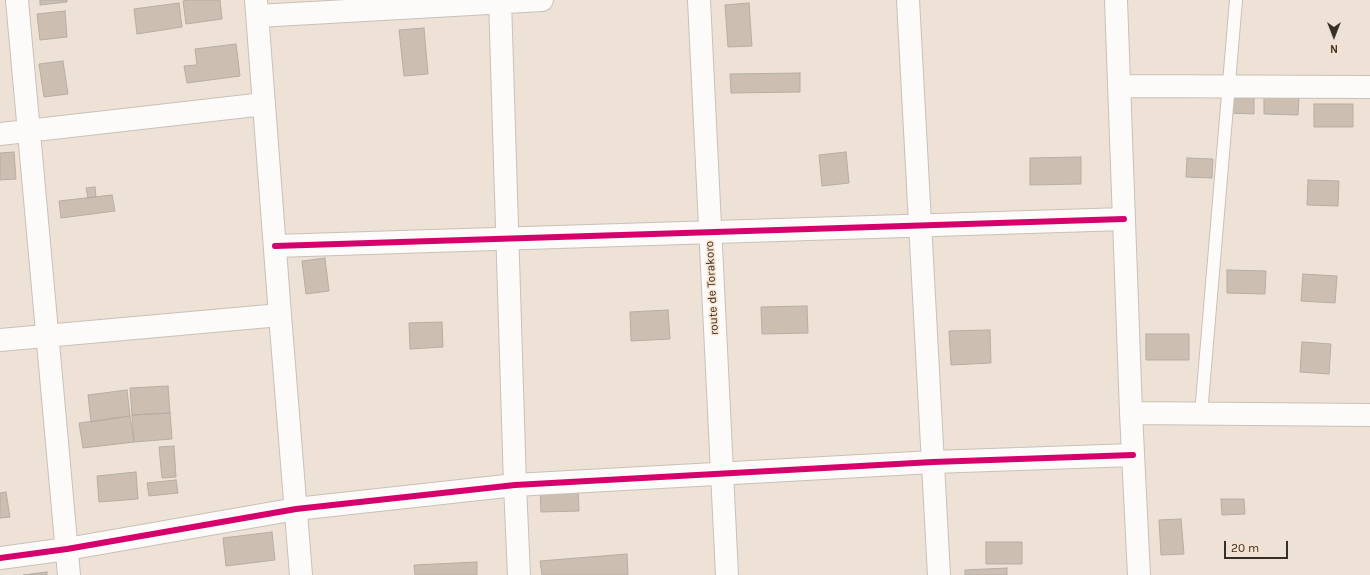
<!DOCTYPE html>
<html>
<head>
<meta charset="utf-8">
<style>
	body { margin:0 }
	#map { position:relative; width:1370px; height:575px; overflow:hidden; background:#eee2d7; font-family:Karla,sans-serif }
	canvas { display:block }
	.north { position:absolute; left:1314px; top:16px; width:40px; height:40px; -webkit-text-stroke:3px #f8e2cd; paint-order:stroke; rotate:180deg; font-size:11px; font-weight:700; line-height:16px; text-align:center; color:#372f26 }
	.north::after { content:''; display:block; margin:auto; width:14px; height:18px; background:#372f26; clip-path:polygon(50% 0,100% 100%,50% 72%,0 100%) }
	.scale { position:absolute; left:1224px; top:541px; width:64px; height:18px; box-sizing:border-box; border:2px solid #372f26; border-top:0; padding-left:5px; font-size:12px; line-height:14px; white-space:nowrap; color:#372f26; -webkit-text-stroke:3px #f8e2cd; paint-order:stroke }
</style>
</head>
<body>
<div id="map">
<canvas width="1370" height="575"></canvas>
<div class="north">N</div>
<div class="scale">20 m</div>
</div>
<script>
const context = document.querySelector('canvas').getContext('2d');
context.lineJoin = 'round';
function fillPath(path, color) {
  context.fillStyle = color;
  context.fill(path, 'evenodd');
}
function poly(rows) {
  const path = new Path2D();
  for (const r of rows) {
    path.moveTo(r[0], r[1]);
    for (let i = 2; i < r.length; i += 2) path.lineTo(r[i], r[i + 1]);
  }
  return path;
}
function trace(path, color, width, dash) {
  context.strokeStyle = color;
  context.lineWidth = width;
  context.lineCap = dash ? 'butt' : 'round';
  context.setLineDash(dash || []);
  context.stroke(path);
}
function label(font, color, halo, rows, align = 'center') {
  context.font = font + ' Karla,sans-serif';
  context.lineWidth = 3;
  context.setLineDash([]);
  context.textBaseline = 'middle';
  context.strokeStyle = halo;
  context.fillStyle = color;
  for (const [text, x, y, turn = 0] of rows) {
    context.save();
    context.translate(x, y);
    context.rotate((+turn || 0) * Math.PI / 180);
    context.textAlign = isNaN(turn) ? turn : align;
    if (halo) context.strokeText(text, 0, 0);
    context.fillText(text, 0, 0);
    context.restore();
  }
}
const building = poly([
	[40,0,67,0,67,2,40,5,40,0],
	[189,0,220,0,222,19,186,24,183,1,189,0],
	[179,3,182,27,137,34,134,9,179,3],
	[749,3,752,46,728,47,725,5,749,3],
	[65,11,67,37,40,40,37,14,65,11],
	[424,28,428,74,404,76,399,30,424,28],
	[236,44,240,76,187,83,184,66,197,65,195,49,236,44],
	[63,61,68,94,44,97,39,64,63,61],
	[800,73,800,92,731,93,730,74,800,73],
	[1264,96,1299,97,1298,115,1264,114,1264,96],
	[1229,98,1254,98,1254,114,1229,113,1229,98],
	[1314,104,1353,104,1353,127,1314,127,1314,104],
	[14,152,16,179,0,180,0,153,14,152],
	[846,152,849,183,822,186,819,155,846,152],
	[1081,157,1081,184,1030,185,1030,158,1081,157],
	[1187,158,1213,159,1212,178,1186,177,1187,158],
	[1308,180,1339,181,1338,206,1307,205,1308,180],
	[95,187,96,197,88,198,86,188,95,187],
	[112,195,115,211,61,218,59,201,112,195],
	[325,258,329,291,306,294,302,261,325,258],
	[1227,270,1266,271,1265,294,1227,293,1227,270],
	[1303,274,1337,276,1335,303,1301,301,1303,274],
	[807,306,808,333,762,334,761,307,807,306],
	[668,310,670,339,631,341,630,312,668,310],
	[442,322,443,347,410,349,409,323,442,322],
	[990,330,991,363,951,365,949,331,990,330],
	[1146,334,1189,334,1189,360,1146,360,1146,334],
	[1302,342,1331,344,1329,374,1300,372,1302,342],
	[168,386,170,413,132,415,130,388,168,386],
	[127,390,130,416,91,422,88,395,127,390],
	[170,413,172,439,134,442,132,415,170,413],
	[130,416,134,442,83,448,79,423,130,416],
	[174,446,176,477,162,478,159,447,174,446],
	[136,472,138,499,99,502,97,476,136,472],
	[176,480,178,493,149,496,147,483,176,480],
	[578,485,579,511,541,512,540,486,578,485],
	[6,492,10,517,0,518,0,493,6,492],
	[1221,499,1244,499,1245,514,1222,515,1221,499],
	[1181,519,1184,554,1161,555,1159,520,1181,519],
	[272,532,275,560,226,566,223,538,272,532],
	[986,542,1022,542,1022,564,986,564,986,542],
	[627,554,628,575,542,575,540,561,627,554],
	[477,562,477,575,415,575,414,565,477,562],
	[1007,568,1007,575,965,575,965,570,1007,568],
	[47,572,47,575,23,575,47,572]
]);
fillPath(building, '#ccbfb1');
trace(building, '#b5ada4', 1);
const service = poly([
	[1201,414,1236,0]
]);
const minor = poly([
	[17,0,69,575],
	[256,0,280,315,301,575],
	[500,0,515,485,519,575],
	[908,0,939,575],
	[1116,0,1131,413,1139,575],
	[258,16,542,0],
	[1119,86,1370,87],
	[0,134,264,104],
	[275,246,1124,219],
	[0,340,280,315],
	[1131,413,1370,415],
	[0,558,67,549,296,509,515,485,933,462,1133,455]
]);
const tertiary = poly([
	[699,0,727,575]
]);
trace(service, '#c9c0b7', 14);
trace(minor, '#c9c0b7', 24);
trace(tertiary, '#c9c0b7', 24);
trace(service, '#fcfbf9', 12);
trace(minor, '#fcfbf9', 22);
trace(tertiary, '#fcfbf9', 22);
trace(poly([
	[275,246,1124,219],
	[0,558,67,549,296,509,515,485,933,462,1133,455]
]), '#d6006c', 6);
label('12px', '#372f26', '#f8e2cd', [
	["route de Torakoro",712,288,-93]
]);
</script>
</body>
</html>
